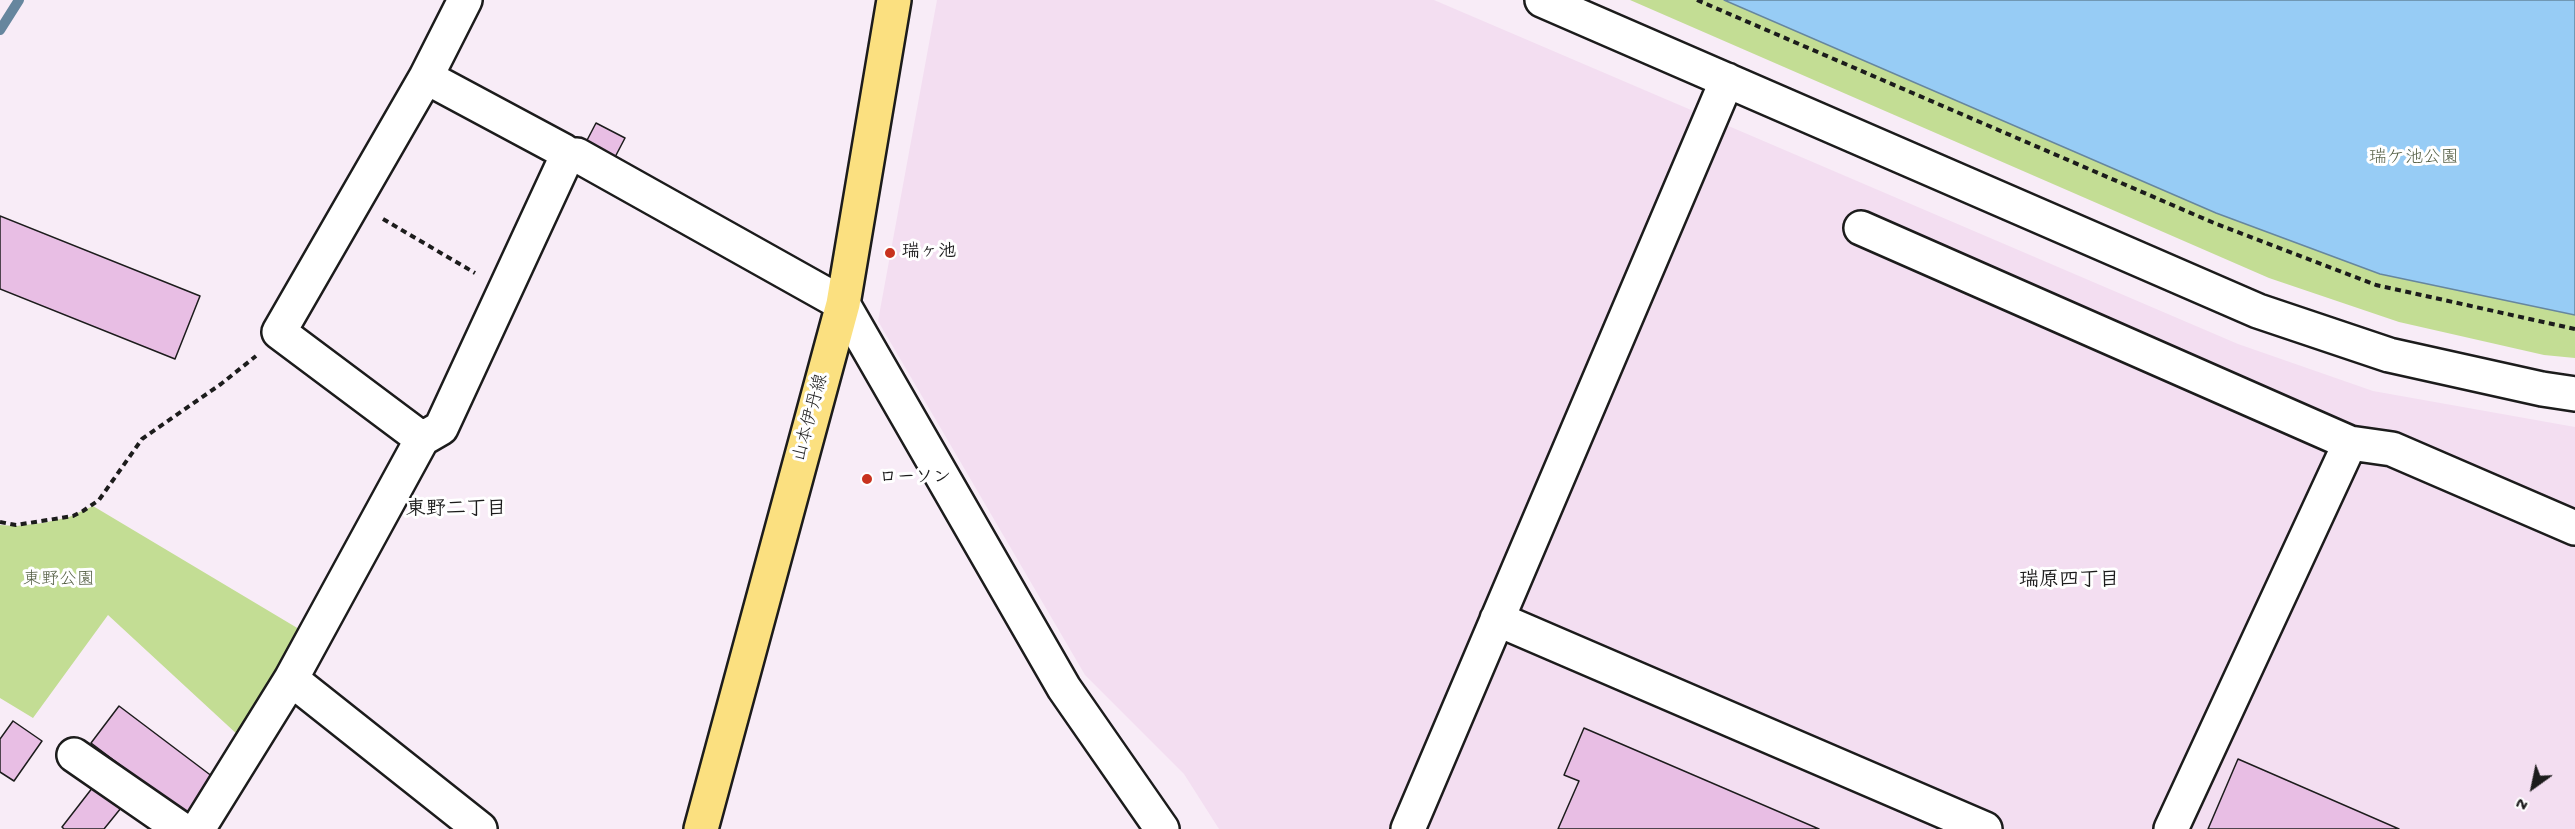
<!DOCTYPE html>
<html>
<head>
<meta charset="utf-8">
<style>
	body { margin:0 }
	#map { position:relative; width:2575px; height:829px; overflow:hidden; background:#f8ecf7; font-family:"Gochi Hand",sans-serif }
	canvas { display:block }
	.north { position:absolute; left:2503px; top:757px; width:60px; height:60px; -webkit-text-stroke:4px #fff; paint-order:stroke; rotate:213deg; font-size:16px; font-weight:700; line-height:24px; text-align:center; color:#1c1c1c }
	.north::after { content:''; display:block; margin:auto; width:21px; height:27px; background:#1c1c1c; clip-path:polygon(50% 0,100% 100%,50% 72%,0 100%) }
</style>
</head>
<body>
<div id="map">
<canvas width="2575" height="829"></canvas>
<div class="north">N</div>
</div>
<script>
const context = document.querySelector('canvas').getContext('2d');
context.lineJoin = 'round';
function fillPath(path, color) {
  context.fillStyle = color;
  context.fill(path, 'evenodd');
}
function poly(rows) {
  const path = new Path2D();
  for (const r of rows) {
    path.moveTo(r[0], r[1]);
    for (let i = 2; i < r.length; i += 2) path.lineTo(r[i], r[i + 1]);
  }
  return path;
}
function trace(path, color, width, dash) {
  context.strokeStyle = color;
  context.lineWidth = width;
  context.lineCap = dash ? 'butt' : 'round';
  context.setLineDash(dash || []);
  context.stroke(path);
}
function label(font, color, halo, rows, align = 'center') {
  context.font = font + ' "Gochi Hand","Klee One",sans-serif';
  context.lineWidth = 6;
  context.setLineDash([]);
  context.textBaseline = 'middle';
  context.strokeStyle = halo;
  context.fillStyle = color;
  for (const [text, x, y, turn = 0] of rows) {
    context.save();
    context.translate(x, y);
    context.rotate((+turn || 0) * Math.PI / 180);
    context.textAlign = isNaN(turn) ? turn : align;
    if (halo) context.strokeText(text, 0, 0);
    context.fillText(text, 0, 0);
    context.restore();
  }
}
fillPath(poly([
	[937,0,1434,0,2238,344,2373,391,2575,427,2575,829,1219,829,1184,774,1085,675,878,321]
]), '#f3def1');
fillPath(poly([
	[1630,0,2575,0,2575,358,2544,355,2399,322,2269,278],
	[93,506,304,632,239,736,108,615,33,718,0,698,0,525,16,526,43,523,69,517]
]), '#c3dd94');
const water = poly([
	[1724,0,2575,0,2575,315,2380,274,2216,213,1724,0]
]);
fillPath(water, '#97ccf5');
trace(water, '#66869e', 1.5);
trace(poly([
	[0,30,19,0]
]), '#66869e', 10);
const building = poly([
	[596,123,625,138,613,161,584,146,596,123],
	[0,216,200,296,175,359,0,289,0,216],
	[119,706,217,780,189,817,91,743,119,706],
	[13,721,42,741,14,781,0,772,0,739,13,721],
	[1584,728,1819,829,1558,829,1579,781,1564,775,1584,728],
	[2238,759,2399,829,2208,829,2238,759],
	[93,787,121,808,104,829,64,829,62,827,93,787]
]);
fillPath(building, '#e8bee4');
trace(building, '#1c1c1c', 1.5);
const minor = poly([
	[1542,0,2258,311,2389,355,2542,389,2575,394],
	[426,77,564,151,567,156],
	[567,156,577,155,843,304,1064,688,1162,829],
	[1861,228,2350,443,2392,449,2575,528],
	[422,439,279,332,426,77,465,0],
	[1497,619,1985,829],
	[291,679,480,829],
	[74,755,181,829],
	[198,829,291,679,422,439,441,428,567,156],
	[1408,829,1727,80],
	[2171,829,2350,443]
]);
const major = poly([
	[701,829,843,304,894,0]
]);
trace(minor, '#1c1c1c', 38);
trace(major, '#1c1c1c', 38);
trace(poly([
	[1697,0,2214,223,2376,285,2575,329],
	[383,219,475,273],
	[0,522,16,525,73,516,83,511,99,500,142,439,221,384,256,356]
]), '#1c1c1c', 4, [6, 4.5]);
trace(minor, '#fff', 33);
trace(major, '#fbe080', 33);
for (const [x, y, r, color] of [
	[890,253,6,"#c8321e"],
	[867,479,6,"#c8321e"]
]) {
  const dot = new Path2D();
  dot.arc(x, y, r, 0, 2 * Math.PI);
  context.fillStyle = color;
  context.fill(dot);
  trace(dot, '#fff', 2);
}
label('18px', '#566046', '#fff', [
	["瑞ケ池公園",2414,159],
	["東野公園",59,581]
]);
label('bold 18px', '#1c1c1c', '#fff', [
	["瑞ヶ池",902,253],
	["ローソン",879,479]
], 'left');
label('18px', '#1c1c1c', '#fff', [
	["山本伊丹線",812,418,-75]
]);
label('bold 20px', '#1c1c1c', '#fff', [
	["東野二丁目",456,511],
	["瑞原四丁目",2069,582]
]);
</script>
</body>
</html>
